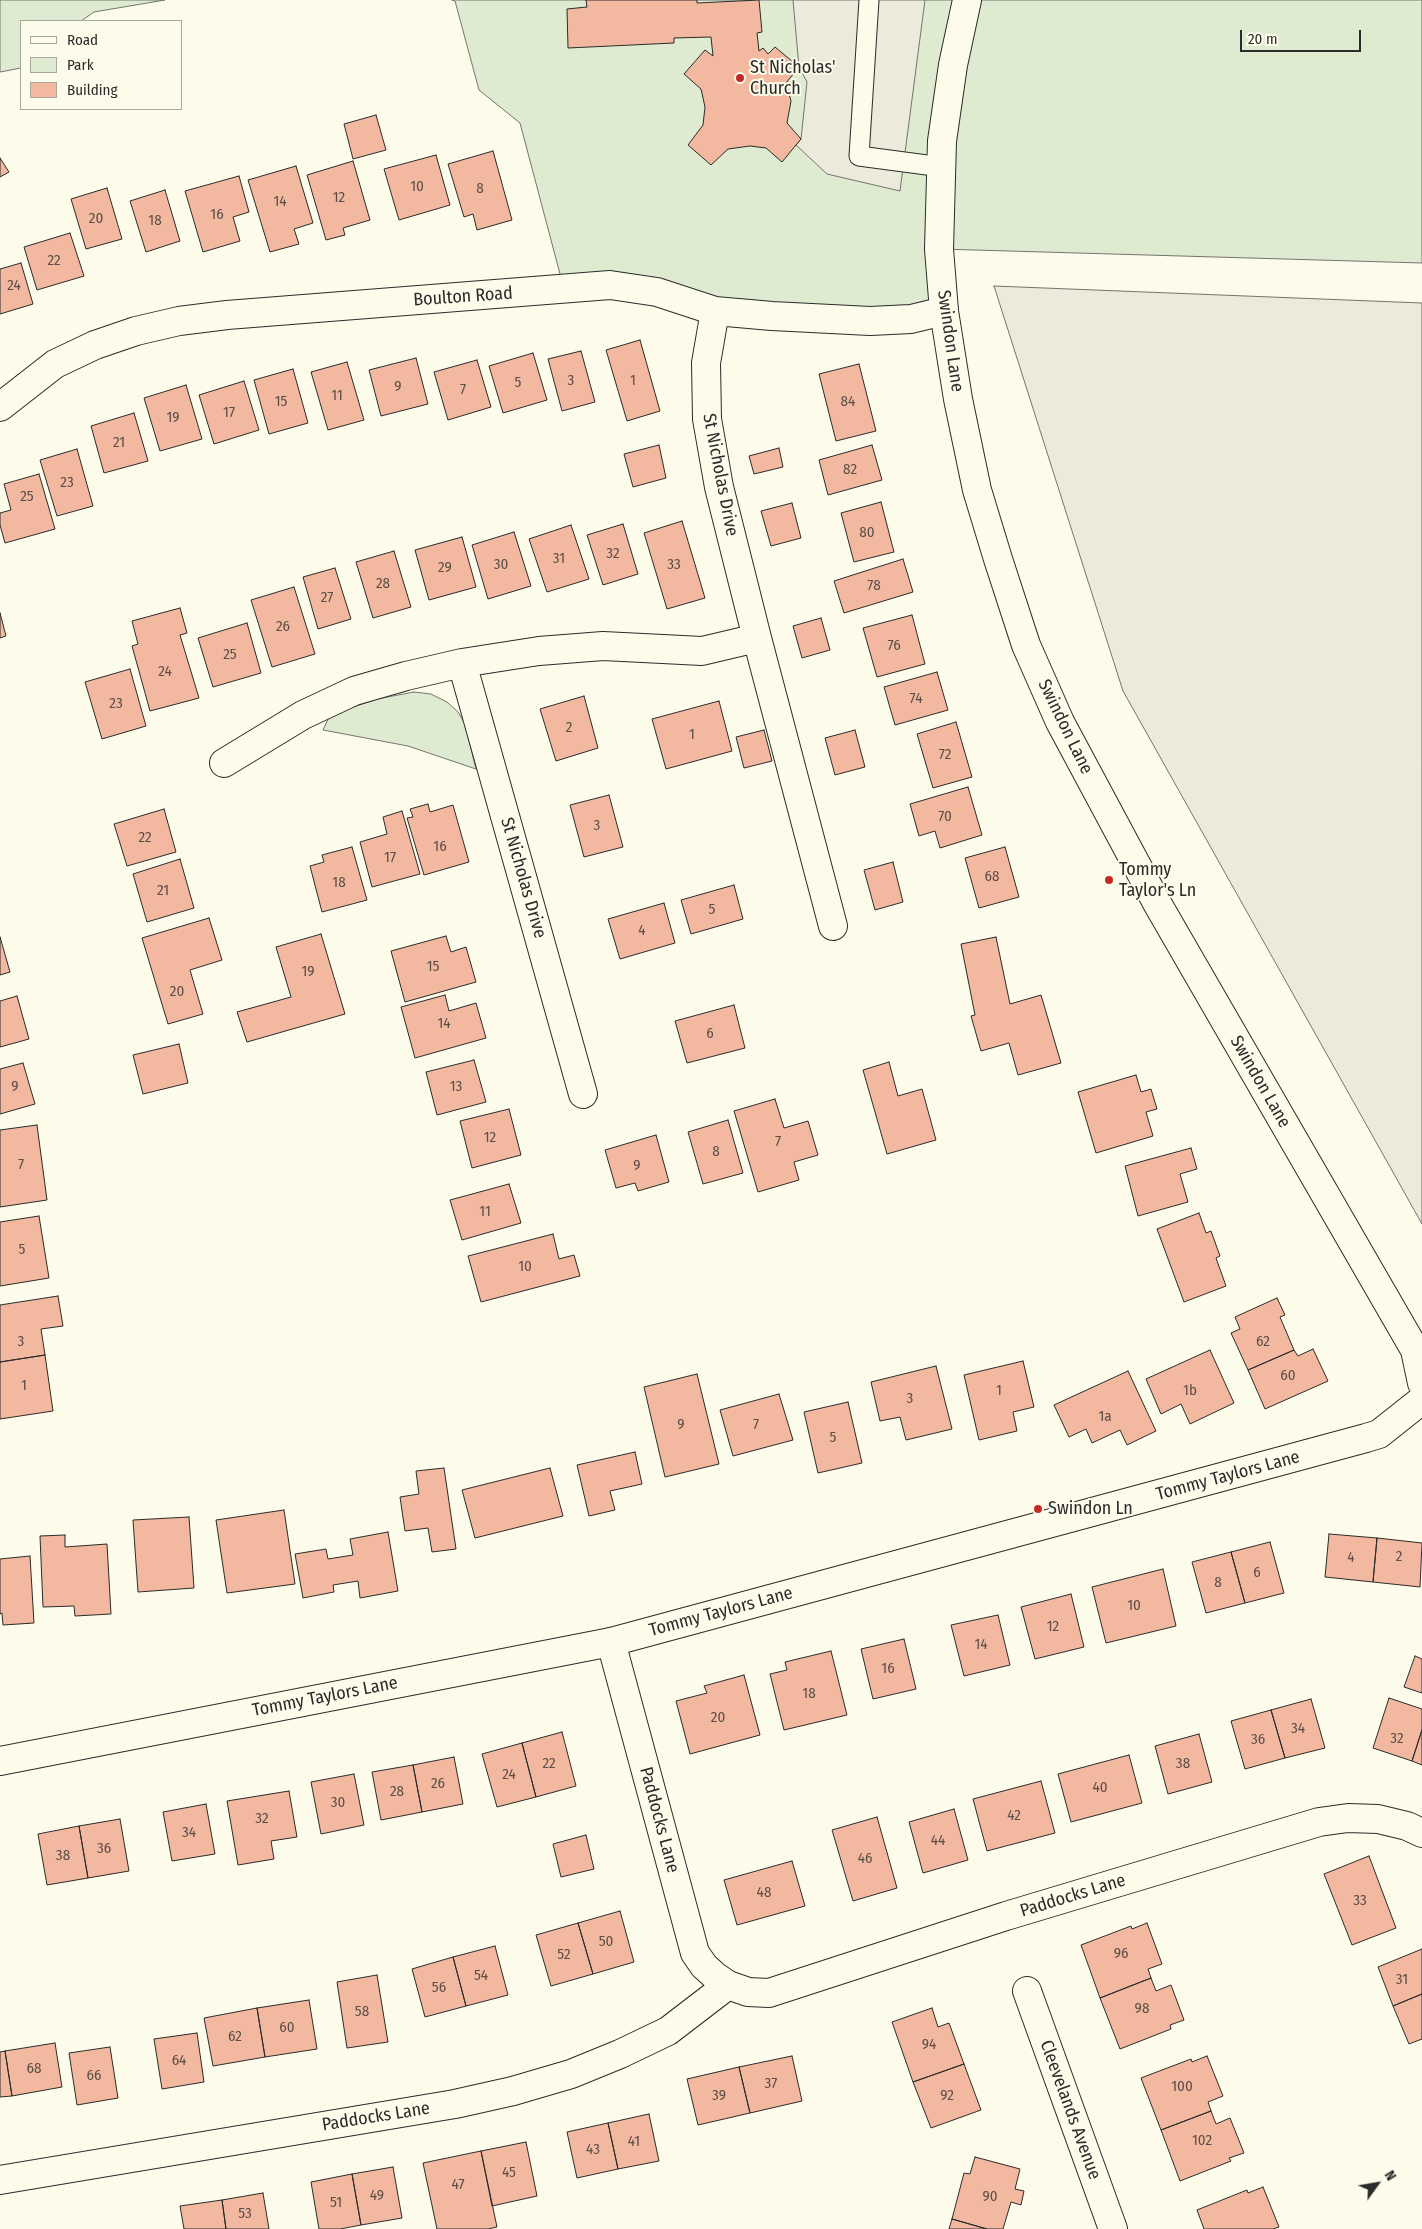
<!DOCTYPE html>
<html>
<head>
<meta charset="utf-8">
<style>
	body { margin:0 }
	#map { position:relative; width:1422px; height:2229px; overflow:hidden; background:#fdfbea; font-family:"Fira Sans Condensed",sans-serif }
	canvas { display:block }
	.legend { position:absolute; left:20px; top:20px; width:162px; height:90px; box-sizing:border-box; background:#fdfbea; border:1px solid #a9a89e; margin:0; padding:6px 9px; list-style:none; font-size:15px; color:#2b2b2b }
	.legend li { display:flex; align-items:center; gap:10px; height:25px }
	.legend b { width:25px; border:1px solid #a9a89e }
	.north { position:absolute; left:1352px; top:2159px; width:50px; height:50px; -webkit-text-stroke:4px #fdfbea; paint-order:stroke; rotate:58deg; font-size:14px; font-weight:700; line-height:20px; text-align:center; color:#2b2b2b }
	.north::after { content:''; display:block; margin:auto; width:18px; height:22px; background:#2b2b2b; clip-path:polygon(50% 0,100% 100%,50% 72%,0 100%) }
	.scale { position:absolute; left:1240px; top:30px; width:121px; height:22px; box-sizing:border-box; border:2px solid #2b2b2b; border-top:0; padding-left:6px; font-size:15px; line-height:18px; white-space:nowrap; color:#2b2b2b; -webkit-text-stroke:4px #fdfbea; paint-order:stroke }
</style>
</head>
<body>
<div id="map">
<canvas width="1422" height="2229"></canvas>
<ul class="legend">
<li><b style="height:6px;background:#fdfbea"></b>Road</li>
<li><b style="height:14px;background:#deebd1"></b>Park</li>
<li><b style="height:14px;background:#f2b8a0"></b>Building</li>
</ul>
<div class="north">N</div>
<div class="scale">20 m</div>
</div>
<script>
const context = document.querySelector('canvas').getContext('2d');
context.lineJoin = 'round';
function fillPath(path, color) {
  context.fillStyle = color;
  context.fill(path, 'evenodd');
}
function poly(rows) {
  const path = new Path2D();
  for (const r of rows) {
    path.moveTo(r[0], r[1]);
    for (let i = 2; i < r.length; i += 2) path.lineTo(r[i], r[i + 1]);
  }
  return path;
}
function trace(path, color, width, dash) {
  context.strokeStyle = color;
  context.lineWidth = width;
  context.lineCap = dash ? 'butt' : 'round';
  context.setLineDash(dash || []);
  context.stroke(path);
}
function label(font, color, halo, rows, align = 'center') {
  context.font = font + ' "Fira Sans Condensed",sans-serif';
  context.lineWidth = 4;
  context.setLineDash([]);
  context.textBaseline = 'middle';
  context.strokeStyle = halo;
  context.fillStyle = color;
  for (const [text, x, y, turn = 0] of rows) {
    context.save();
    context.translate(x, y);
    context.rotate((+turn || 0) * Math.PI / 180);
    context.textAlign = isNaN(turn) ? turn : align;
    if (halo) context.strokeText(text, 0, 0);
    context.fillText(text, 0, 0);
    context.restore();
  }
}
const green = poly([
	[0,0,165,0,94,12,81,21,21,21,21,68,0,72,0,0],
	[452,0,1422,0,1422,263,940,249,944,311,911,319,564,289,520,123,479,90,455,1,452,0],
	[414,692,431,694,447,702,458,712,465,724,476,769,408,746,323,730,330,715,377,699,414,692]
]);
fillPath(green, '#deebd1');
trace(green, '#74746e', 1);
const parking = poly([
	[793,0,925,0,900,191,827,174,796,145,801,139,807,82,799,67,793,0],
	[994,286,1422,303,1422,1224,1123,691,994,286]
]);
fillPath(parking, '#eceadb');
trace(parking, '#74746e', 1);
const building = poly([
	[586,0,697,0,697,3,759,0,762,32,757,33,759,51,763,48,768,54,775,47,799,67,786,83,791,101,787,123,801,139,782,162,766,148,750,146,728,149,711,165,688,145,703,125,705,107,701,89,684,74,705,50,713,56,711,37,674,38,674,43,568,48,567,9,587,7,586,0],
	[376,115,386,150,353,159,344,124,376,115],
	[493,151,512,220,477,230,473,214,464,217,448,164,493,151],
	[436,155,450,205,399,220,384,169,436,155],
	[0,158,9,172,0,177,0,158],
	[353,161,370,220,343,228,345,235,326,240,307,175,353,161],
	[296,166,313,223,294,229,299,244,270,252,248,180,296,166],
	[239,176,249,212,233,217,240,241,203,252,185,191,239,176],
	[107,188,122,239,86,249,71,199,107,188],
	[165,190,180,241,146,252,130,201,165,190],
	[70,233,84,276,37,290,24,247,70,233],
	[21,263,33,304,0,314,0,269,21,263],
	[640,340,660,411,627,421,606,350,640,340],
	[581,351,595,402,562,411,548,359,581,351],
	[533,353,547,400,503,413,489,366,533,353],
	[416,358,428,404,381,416,369,370,416,358],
	[477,360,491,407,448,420,434,372,477,360],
	[347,362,364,420,328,430,311,372,347,362],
	[859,364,876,431,836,441,819,374,859,364],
	[293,369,308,423,269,434,254,380,293,369],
	[244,381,259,430,214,444,199,395,244,381],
	[186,385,202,439,160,451,144,398,186,385],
	[134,413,148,461,104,473,91,426,134,413],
	[659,445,666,478,633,487,624,454,659,445],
	[872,445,882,480,828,495,819,460,872,445],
	[779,448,783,467,754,474,749,456,779,448],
	[77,449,93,506,57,516,40,460,77,449],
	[39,474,55,529,5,543,0,525,0,513,11,510,4,484,39,474],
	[881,502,894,552,854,562,841,513,881,502],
	[792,503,801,538,771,546,761,511,792,503],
	[682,521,705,598,667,609,644,533,682,521],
	[623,524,638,574,603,585,587,535,623,524],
	[571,525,589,579,547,592,529,539,571,525],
	[514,532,531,586,488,599,472,545,514,532],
	[462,537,476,587,429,600,415,550,462,537],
	[394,551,411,607,373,618,356,562,394,551],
	[903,559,913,592,844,613,834,581,903,559],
	[335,568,351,619,318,629,303,577,335,568],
	[294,587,315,654,272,667,251,600,294,587],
	[180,608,187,633,180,635,199,698,150,711,132,646,138,644,132,621,180,608],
	[0,613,6,636,0,638,0,613],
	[912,615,925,664,877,677,863,628,912,615],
	[821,618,830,650,802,658,793,626,821,618],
	[247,623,261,673,213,687,198,638,247,623],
	[130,669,146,726,102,739,85,682,130,669],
	[937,672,948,710,895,725,884,687,937,672],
	[584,696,598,748,556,761,540,709,584,696],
	[719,701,732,751,666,769,652,719,719,701],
	[956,722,972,777,933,788,917,734,956,722],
	[764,730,772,761,744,768,736,737,764,730],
	[855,730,865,767,835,775,825,738,855,730],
	[968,787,982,835,940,848,935,831,919,836,910,804,968,787],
	[609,795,623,847,584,857,570,805,609,795],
	[428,804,430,812,453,805,469,862,424,875,407,818,413,817,410,809,428,804],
	[164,809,176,852,127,866,114,824,164,809],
	[402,811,420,874,372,887,360,842,387,834,383,817,402,811],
	[352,847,367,900,322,912,310,866,324,862,322,855,352,847],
	[1005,847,1019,897,979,908,965,858,1005,847],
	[180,859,194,908,147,922,133,874,180,859],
	[893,862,903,902,875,910,864,870,893,862],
	[734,885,743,919,691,934,681,900,734,885],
	[664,903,675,943,620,959,608,919,664,903],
	[209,918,222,960,190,970,203,1014,168,1024,142,938,209,918],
	[321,934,345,1014,247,1042,237,1012,291,997,276,947,321,934],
	[446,936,451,952,466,947,476,982,405,1002,391,951,446,936],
	[0,937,10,972,0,975,0,937],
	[996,937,1010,1004,1041,995,1061,1063,1018,1075,1009,1043,981,1051,971,1016,975,1015,961,944,996,937],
	[445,995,449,1011,476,1003,486,1038,415,1058,401,1007,445,995],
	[17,996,29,1039,0,1047,0,1001,17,996],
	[734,1005,745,1048,687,1063,675,1021,734,1005],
	[179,1044,188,1083,143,1094,133,1055,179,1044],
	[474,1060,486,1102,437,1115,426,1072,474,1060],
	[889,1062,898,1096,922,1089,936,1140,887,1154,863,1070,889,1062],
	[23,1063,35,1104,0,1114,0,1069,23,1063],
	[1136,1075,1141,1092,1151,1089,1157,1109,1146,1112,1153,1136,1096,1153,1078,1092,1136,1075],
	[775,1099,784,1128,808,1121,818,1155,794,1162,799,1180,758,1192,734,1111,775,1099],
	[509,1109,521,1155,472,1168,460,1121,509,1109],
	[728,1120,743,1173,703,1184,688,1132,728,1120],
	[37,1125,47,1200,0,1207,0,1130,37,1125],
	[656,1135,669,1182,638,1191,635,1183,616,1188,605,1150,656,1135],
	[1191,1148,1197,1169,1180,1174,1188,1202,1138,1216,1125,1166,1191,1148],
	[509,1184,521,1223,462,1240,450,1200,509,1184],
	[1199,1213,1206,1233,1211,1231,1220,1256,1216,1258,1226,1286,1184,1302,1157,1229,1199,1213],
	[39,1216,49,1278,0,1286,0,1222,39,1216],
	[553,1234,559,1259,574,1255,580,1276,481,1302,468,1256,553,1234],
	[58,1296,63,1326,41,1329,45,1355,0,1362,0,1305,58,1296],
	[1277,1298,1285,1315,1280,1317,1294,1350,1248,1370,1231,1333,1240,1329,1235,1317,1277,1298],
	[1313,1349,1328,1381,1265,1409,1248,1370,1294,1350,1298,1356,1313,1349],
	[1210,1350,1234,1403,1190,1424,1181,1404,1161,1414,1146,1379,1210,1350],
	[45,1355,53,1411,0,1419,0,1362,45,1355],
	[1023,1361,1034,1407,1013,1412,1017,1431,979,1440,964,1375,1023,1361],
	[936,1366,952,1429,906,1440,900,1417,880,1421,871,1382,936,1366],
	[1128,1371,1156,1431,1127,1445,1120,1430,1092,1443,1086,1429,1069,1437,1054,1405,1128,1371],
	[697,1374,719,1464,665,1477,644,1387,697,1374],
	[779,1394,793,1440,733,1456,720,1410,779,1394],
	[848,1402,862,1463,818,1473,804,1412,848,1402],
	[635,1452,642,1484,610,1491,615,1510,589,1516,577,1465,635,1452],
	[444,1468,456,1549,432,1552,428,1528,405,1531,400,1497,419,1494,416,1471,444,1468],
	[550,1468,563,1516,475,1538,462,1490,550,1468],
	[284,1510,295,1584,227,1593,216,1520,284,1510],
	[189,1517,194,1588,138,1592,133,1520,189,1517],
	[388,1532,398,1591,360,1598,358,1581,333,1585,334,1592,303,1598,295,1554,326,1549,328,1559,353,1555,350,1539,388,1532],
	[1329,1534,1377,1538,1373,1582,1325,1577,1329,1534],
	[65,1535,65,1547,107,1544,111,1614,75,1616,74,1606,43,1607,40,1536,65,1535],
	[1377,1538,1422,1543,1420,1587,1373,1582,1377,1538],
	[1270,1542,1284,1593,1245,1603,1231,1552,1270,1542],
	[1231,1552,1245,1603,1206,1613,1192,1562,1231,1552],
	[30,1556,34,1623,3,1625,2,1613,0,1614,0,1559,30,1556],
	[1163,1569,1176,1626,1106,1643,1092,1587,1163,1569],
	[1071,1594,1084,1647,1035,1659,1021,1607,1071,1594],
	[998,1615,1010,1665,964,1676,951,1625,998,1615],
	[904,1639,916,1689,873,1699,861,1649,904,1639],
	[831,1651,847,1715,784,1730,770,1674,787,1670,785,1662,831,1651],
	[1415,1656,1422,1659,1422,1693,1404,1687,1415,1656],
	[744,1675,760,1735,690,1754,676,1701,707,1693,704,1686,744,1675],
	[1389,1698,1422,1709,1422,1730,1412,1761,1373,1748,1389,1698],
	[1311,1699,1325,1748,1285,1758,1271,1710,1311,1699],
	[1271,1710,1285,1758,1245,1769,1231,1721,1271,1710],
	[1422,1730,1422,1765,1412,1761,1422,1730],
	[562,1732,576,1786,536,1797,522,1743,562,1732],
	[1199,1734,1212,1782,1168,1794,1155,1746,1199,1734],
	[522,1743,536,1797,497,1807,482,1754,522,1743],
	[1129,1755,1142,1803,1071,1822,1058,1774,1129,1755],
	[454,1757,463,1804,422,1812,413,1765,454,1757],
	[413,1765,422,1812,381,1820,372,1772,413,1765],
	[354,1774,364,1825,321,1834,311,1782,354,1774],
	[1041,1781,1055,1833,987,1851,973,1799,1041,1781],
	[289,1791,297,1837,271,1841,274,1859,238,1865,227,1801,289,1791],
	[206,1804,215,1854,172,1861,163,1812,206,1804],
	[954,1809,968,1860,923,1873,909,1822,954,1809],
	[877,1817,897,1888,853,1901,832,1830,877,1817],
	[120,1819,129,1871,88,1878,79,1826,120,1819],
	[79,1826,88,1878,47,1885,38,1834,79,1826],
	[586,1835,594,1869,561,1877,553,1844,586,1835],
	[1369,1856,1396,1928,1352,1945,1324,1874,1369,1856],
	[792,1861,805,1906,737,1925,724,1880,792,1861],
	[620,1911,634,1962,593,1974,578,1923,620,1911],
	[578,1923,593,1974,551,1986,536,1935,578,1923],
	[1147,1923,1162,1964,1148,1969,1151,1978,1100,1998,1081,1945,1131,1926,1132,1929,1147,1923],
	[495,1946,508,1995,466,2006,453,1957,495,1946],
	[1422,1949,1422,1994,1393,2006,1378,1967,1422,1949],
	[453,1957,466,2006,425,2017,412,1969,453,1957],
	[377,1975,388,2042,347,2048,337,1982,377,1975],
	[1151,1978,1156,1991,1171,1985,1184,2020,1170,2025,1171,2029,1120,2049,1100,1998,1151,1978],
	[1422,1994,1422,2039,1409,2044,1393,2006,1422,1994],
	[309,2000,317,2049,265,2057,257,2008,309,2000],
	[257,2008,265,2057,213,2066,204,2018,257,2008],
	[932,2008,938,2027,949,2023,964,2064,913,2082,892,2022,932,2008],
	[197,2033,204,2082,162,2089,154,2039,197,2033],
	[55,2043,62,2087,12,2096,5,2051,55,2043],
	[110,2047,118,2098,77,2105,69,2053,110,2047],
	[5,2051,12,2096,0,2097,0,2052,5,2051],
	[792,2056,802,2101,750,2113,739,2067,792,2056],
	[1207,2056,1223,2096,1208,2102,1211,2111,1161,2130,1141,2078,1191,2059,1192,2062,1207,2056],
	[964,2064,981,2110,931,2128,913,2082,964,2064],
	[739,2067,750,2113,698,2125,687,2079,739,2067],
	[1211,2111,1216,2124,1230,2118,1244,2153,1229,2158,1231,2161,1180,2181,1161,2130,1211,2111],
	[649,2114,659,2161,618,2169,608,2123,649,2114],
	[608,2123,618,2169,577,2178,567,2132,608,2123],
	[526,2142,537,2196,492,2206,481,2151,526,2142],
	[481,2151,497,2227,488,2229,437,2229,423,2163,481,2151],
	[975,2157,1020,2169,1015,2189,1024,2191,1021,2205,1011,2202,1003,2229,987,2229,952,2219,964,2173,970,2174,975,2157],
	[393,2167,402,2218,361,2225,352,2174,393,2167],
	[352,2174,361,2225,340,2229,319,2229,311,2182,352,2174],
	[1263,2187,1279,2227,1273,2229,1204,2229,1197,2210,1247,2190,1248,2193,1263,2187],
	[263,2193,269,2229,226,2229,222,2200,263,2193],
	[222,2200,226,2229,184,2229,180,2206,222,2200],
	[952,2219,987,2229,949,2229,952,2219]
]);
fillPath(building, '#f2b8a0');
trace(building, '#2b2b2b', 1);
const service = poly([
	[869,0,859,156,942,167]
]);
const minor = poly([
	[715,311,706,363,707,419,719,487,757,638,833,926],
	[0,407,55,364,95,345,136,331,179,321,227,315,610,285,657,292,715,311,772,316,870,321,911,319,944,311],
	[462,663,583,1094],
	[224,763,303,715,354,691,406,676,462,663,539,651,603,646,702,651,757,638],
	[611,1642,695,1953,704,1966,715,1976,728,1985,748,1992,769,1993,1006,1916,1319,1822,1348,1818,1378,1819,1407,1826,1422,1833],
	[1027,1991,1113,2229],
	[0,2180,455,2104,513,2091,571,2074,620,2054,668,2031,728,1985]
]);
const tertiary = poly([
	[967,0,953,65,942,141,939,249,944,311,958,399,977,490,998,559,1026,645,1060,722,1157,903,1415,1350,1422,1383],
	[0,1761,611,1642,1366,1438,1379,1434,1422,1400]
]);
trace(service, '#2b2b2b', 21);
trace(minor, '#2b2b2b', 30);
trace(tertiary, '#2b2b2b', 30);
trace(service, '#fdfbea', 19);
trace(minor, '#fdfbea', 28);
trace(tertiary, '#fdfbea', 28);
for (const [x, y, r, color] of [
	[740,78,5,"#c62828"],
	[1109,880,5,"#c62828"],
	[1038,1509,5,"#c62828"]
]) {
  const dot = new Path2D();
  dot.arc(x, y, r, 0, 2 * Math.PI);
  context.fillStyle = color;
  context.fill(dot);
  trace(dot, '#fdfbea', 2);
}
label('15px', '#5d4e48', null, [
	["10",417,187],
	["8",480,189],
	["12",339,198],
	["14",280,202],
	["16",217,215],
	["20",96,219],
	["18",155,221],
	["22",54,261],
	["24",14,286],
	["3",571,381],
	["1",633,381],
	["5",518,383],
	["9",398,387],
	["7",463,390],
	["11",337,396],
	["15",281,402],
	["84",848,402],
	["17",229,413],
	["19",173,418],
	["21",119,443],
	["82",850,470],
	["23",67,483],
	["25",27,497],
	["80",867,533],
	["32",613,554],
	["31",559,559],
	["30",501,565],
	["33",674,565],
	["29",445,568],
	["28",383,584],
	["78",874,586],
	["27",327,598],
	["26",283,627],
	["76",894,646],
	["25",230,655],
	["24",165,672],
	["74",916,699],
	["23",116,704],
	["2",569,728],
	["1",692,735],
	["72",945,755],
	["70",945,817],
	["3",597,826],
	["22",145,838],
	["16",440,847],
	["17",390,858],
	["68",992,877],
	["18",339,883],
	["21",163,891],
	["5",712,910],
	["4",642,931],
	["15",433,967],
	["19",308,972],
	["20",177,992],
	["14",444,1024],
	["6",710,1034],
	["9",15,1087],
	["13",456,1087],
	["12",490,1138],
	["7",778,1142],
	["8",716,1152],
	["7",21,1165],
	["9",637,1166],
	["11",485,1212],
	["5",22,1250],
	["10",525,1267],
	["3",21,1342],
	["62",1263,1342],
	["60",1288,1376],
	["1",24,1386],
	["1",999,1391],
	["1b",1190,1391],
	["3",910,1399],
	["1a",1105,1417],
	["9",681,1425],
	["7",756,1425],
	["5",833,1438],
	["2",1399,1557],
	["4",1351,1558],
	["6",1257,1573],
	["8",1218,1583],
	["10",1134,1606],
	["12",1053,1627],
	["14",981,1645],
	["16",888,1669],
	["18",809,1694],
	["20",718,1718],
	["34",1298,1729],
	["32",1397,1739],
	["36",1258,1740],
	["22",549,1764],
	["38",1183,1764],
	["24",509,1775],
	["26",438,1784],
	["40",1100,1788],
	["28",397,1792],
	["30",338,1803],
	["42",1014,1816],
	["32",262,1819],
	["34",189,1833],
	["44",938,1841],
	["36",104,1849],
	["38",63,1856],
	["46",865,1859],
	["48",764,1893],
	["33",1360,1901],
	["50",606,1942],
	["96",1121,1954],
	["52",564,1955],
	["54",481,1976],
	["31",1402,1980],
	["56",439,1988],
	["98",1142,2009],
	["58",362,2012],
	["60",287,2028],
	["62",235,2037],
	["94",929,2045],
	["64",179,2061],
	["68",34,2069],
	["66",94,2076],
	["37",771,2084],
	["100",1182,2087],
	["39",719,2096],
	["92",947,2096],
	["102",1202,2141],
	["41",634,2142],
	["43",593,2150],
	["45",509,2173],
	["47",458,2185],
	["49",377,2196],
	["90",990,2197],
	["51",336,2203],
	["53",245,2214]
]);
label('18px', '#2b2b2b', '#fdfbea', [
	["St Nicholas'",750,68],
	["Church",750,89],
	["Tommy",1119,870],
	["Taylor's Ln",1119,891],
	["Swindon Ln",1048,1509]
], 'left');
label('18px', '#2b2b2b', '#fdfbea', [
	["Boulton Road",463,297,-4],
	["Swindon Lane",950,341,82],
	["St Nicholas Drive",720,475,79],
	["Swindon Lane",1065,727,64],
	["St Nicholas Drive",523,878,74],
	["Swindon Lane",1260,1082,60],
	["Tommy Taylors Lane",1228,1476,-15],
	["Tommy Taylors Lane",721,1612,-15],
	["Tommy Taylors Lane",325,1697,-11],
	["Paddocks Lane",659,1820,75],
	["Paddocks Lane",1073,1896,-17],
	["Cleevelands Avenue",1070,2110,70],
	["Paddocks Lane",376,2117,-9]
]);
</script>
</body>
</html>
